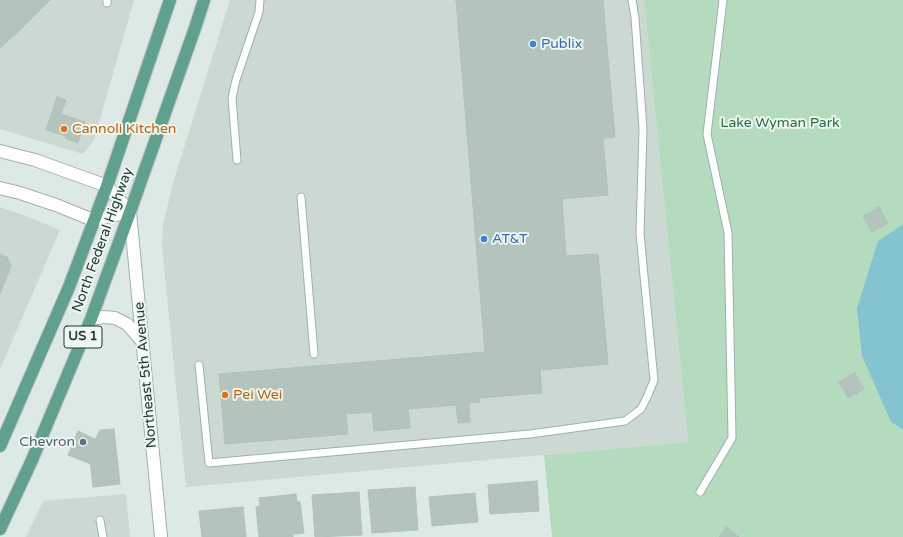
<!DOCTYPE html>
<html>
<head>
<meta charset="utf-8">
<style>
	body { margin:0 }
	canvas { display:block; background:#dde9e4 }
</style>
</head>
<body>
<canvas width="903" height="537"></canvas>
<script>
const context = document.querySelector('canvas').getContext('2d');
context.lineJoin = 'round';
function fillPath(path, color) {
  context.fillStyle = color;
  context.fill(path, 'evenodd');
}
function poly(rows) {
  const path = new Path2D();
  for (const r of rows) {
    path.moveTo(r[0], r[1]);
    for (let i = 2; i < r.length; i += 2) path.lineTo(r[i], r[i + 1]);
  }
  return path;
}
function trace(path, color, width, dash) {
  context.strokeStyle = color;
  context.lineWidth = width;
  context.lineCap = dash ? 'butt' : 'round';
  context.setLineDash(dash || []);
  context.stroke(path);
}
function label(font, color, halo, rows, align = 'center') {
  context.font = font + ' "Varela Round",sans-serif';
  context.lineWidth = 4;
  context.setLineDash([]);
  context.textBaseline = 'middle';
  context.strokeStyle = halo;
  context.fillStyle = color;
  for (const [text, x, y, turn = 0] of rows) {
    context.save();
    context.translate(x, y);
    context.rotate((+turn || 0) * Math.PI / 180);
    context.textAlign = isNaN(turn) ? turn : align;
    if (halo) context.strokeText(text, 0, 0);
    context.fillText(text, 0, 0);
    context.restore();
  }
}
fillPath(poly([
	[0,0,134,0,94,140,83,154,0,129],
	[230,0,644,0,688,442,186,487,162,246,163,225,173,183],
	[0,207,26,216,60,230,0,369],
	[126,494,130,537,26,537,43,501]
]), '#cbd9d2');
fillPath(poly([
	[644,0,903,0,903,224,878,241,891,422,903,430,903,537,552,537,544,455,688,442]
]), '#b5dbbf');
fillPath(poly([
	[903,224,903,430,891,422,862,356,857,308,878,241]
]), '#83c4d0');
const building = poly([
	[0,0,50,0,22,28,0,48,0,0],
	[456,0,603,0,615,137,603,138,608,195,562,199,566,256,598,254,608,364,540,370,542,393,479,398,480,402,469,403,470,422,458,423,456,405,408,409,410,428,374,431,372,412,346,414,348,434,225,444,219,374,485,352,456,0],
	[57,97,66,100,61,114,85,122,78,143,65,138,66,136,46,130,57,97],
	[879,207,888,223,872,232,863,216,879,207],
	[0,254,7,257,11,266,0,294,0,254],
	[855,373,864,389,848,398,839,382,855,373],
	[114,429,120,484,93,487,89,452,100,430,114,429],
	[78,431,95,439,89,452,91,464,68,455,78,431],
	[537,481,539,511,490,514,488,485,537,481],
	[415,487,418,530,372,533,368,490,415,487],
	[359,492,362,535,315,537,312,495,359,492],
	[475,493,478,522,432,526,429,497,475,493],
	[296,494,297,502,300,502,304,533,293,534,293,537,259,537,256,507,260,506,259,498,296,494],
	[243,507,246,537,202,537,199,511,243,507],
	[726,527,739,537,719,537,726,527]
]);
fillPath(building, '#b2c4bc');
trace(building, '#afc3bb', 1);
const service = poly([
	[107,0,107,3],
	[237,160,232,98,236,80,259,12,260,0],
	[301,197,314,354],
	[199,365,209,463,530,434,625,421,641,409,648,395,654,380,640,234,643,129,635,18,632,0],
	[700,492,732,438,728,233,707,134,723,0],
	[100,520,103,537]
]);
const tertiary = poly([
	[0,151,35,160,107,186,130,212],
	[0,188,20,193,56,205,93,220,130,212],
	[130,212,161,537],
	[91,319,104,317,115,318,127,324,142,341]
]);
const primary = poly([
	[0,446,69,287,107,186,170,0],
	[0,529,32,460,91,319,130,212,195,28,204,0]
]);
trace(service, '#a0b0ab', 9);
trace(tertiary, '#a0b0ab', 14);
trace(primary, '#bcc3c1', 14);
trace(service, '#fff', 7);
trace(tertiary, '#fff', 12);
trace(primary, '#60a08f', 12);
for (const [x, y, r, color] of [
	[533,44,4,"#3f7fe0"],
	[64,129,4,"#e8710a"],
	[484,239,4,"#3f7fe0"],
	[225,395,4,"#e8710a"],
	[83,442,4,"#5c6f8a"]
]) {
  const dot = new Path2D();
  dot.arc(x, y, r, 0, 2 * Math.PI);
  context.fillStyle = color;
  context.fill(dot);
  trace(dot, '#edf6f1', 1.5);
}
for (const [x, y, w] of [
	[83,337,38]
]) {
  const box = new Path2D();
  box.roundRect(x - w / 2, y - 11, w, 22, 3);
  context.fillStyle = '#edf6f1';
  context.fill(box);
  trace(box, '#1f3831', 1);
}
label('bold 13px', '#1f3831', null, [
	["US 1",83,337]
]);
label('14px', '#366cbe', '#edf6f1', [
	["Publix",541,44],
	["AT&T",492,239]
], 'left');
label('14px', '#296f44', '#edf6f1', [
	["Lake Wyman Park",780,123]
]);
label('14px', '#c56008', '#edf6f1', [
	["Cannoli Kitchen",72,129],
	["Pei Wei",233,395]
], 'left');
label('14px', '#1f3831', '#edf6f1', [
	["North Federal Highway",103,240,-70],
	["Northeast 5th Avenue",146,375,-95]
]);
label('14px', '#4e5e75', '#edf6f1', [
	["Chevron",75,442]
], 'right');
</script>
</body>
</html>
